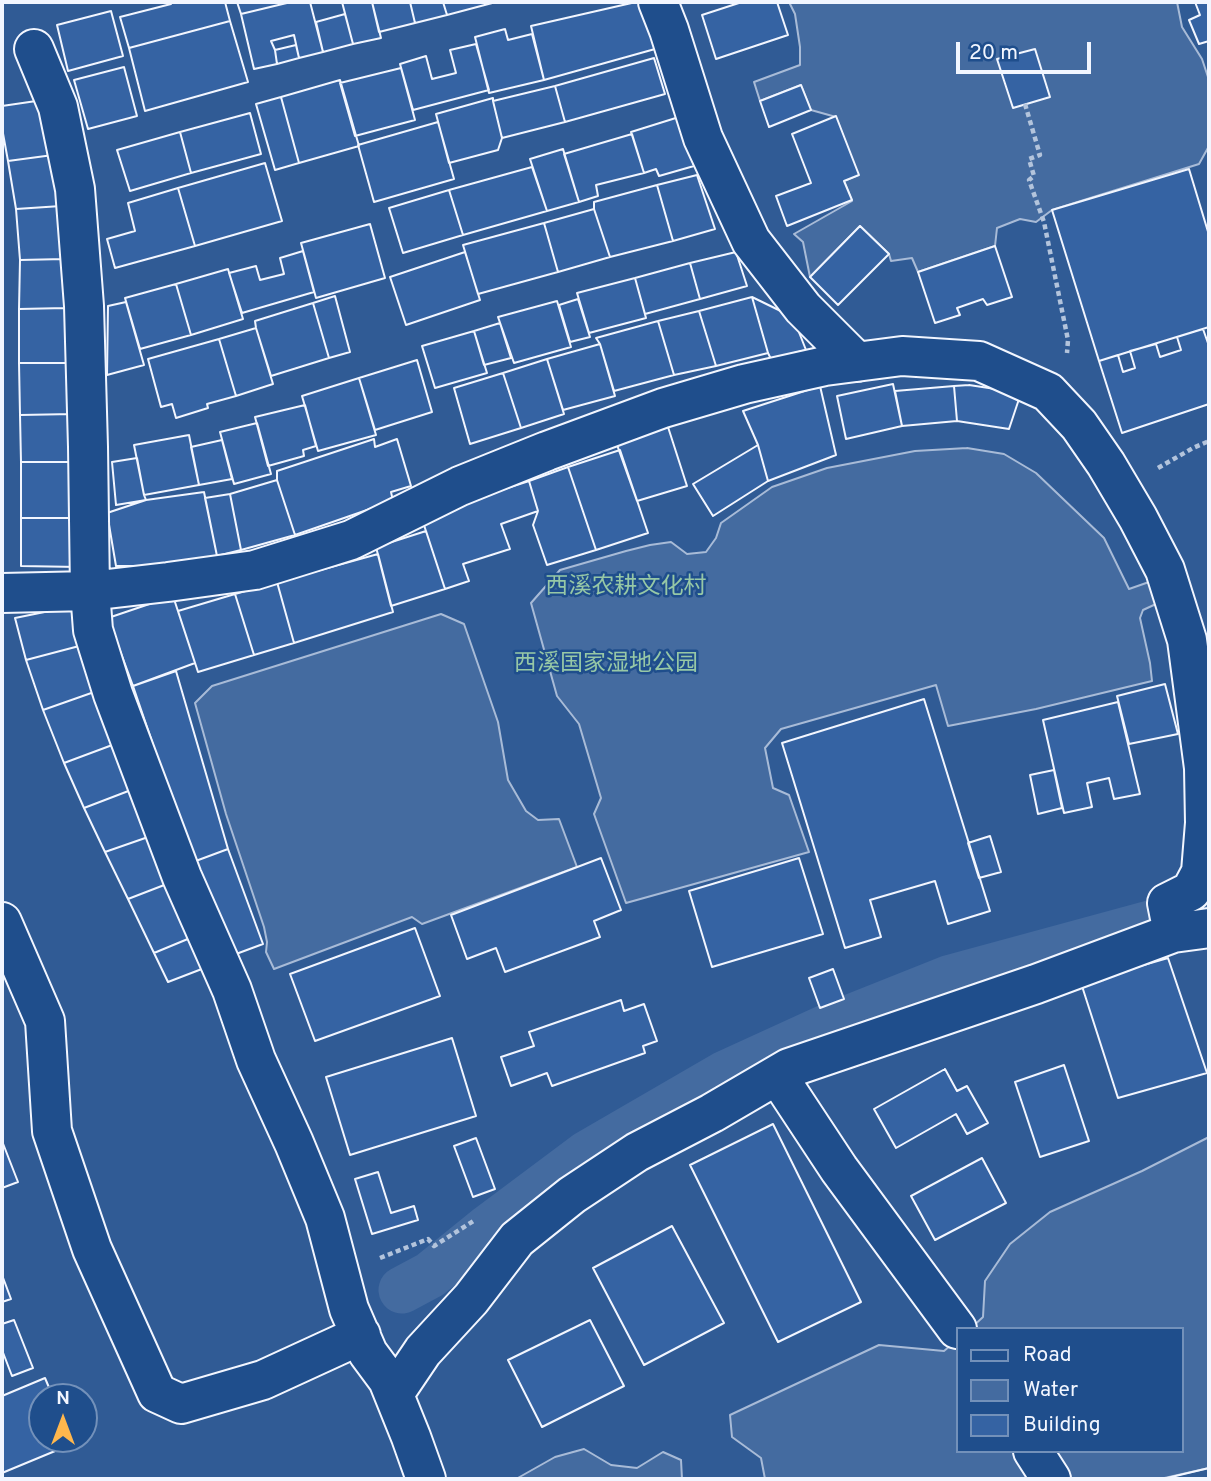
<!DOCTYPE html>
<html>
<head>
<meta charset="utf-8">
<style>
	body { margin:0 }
	#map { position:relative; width:1211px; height:1481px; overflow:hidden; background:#1f4e8c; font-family:Overpass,sans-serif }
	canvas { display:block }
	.frame { position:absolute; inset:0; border:4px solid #f2f6ff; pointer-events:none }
	.legend { position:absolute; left:956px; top:1327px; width:228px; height:126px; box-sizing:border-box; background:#1f4e8c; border:2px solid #7391ba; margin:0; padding:9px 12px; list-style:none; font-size:21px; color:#f2f6ff }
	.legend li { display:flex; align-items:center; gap:14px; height:35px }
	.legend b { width:35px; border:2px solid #7391ba }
	.north { position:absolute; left:28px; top:1383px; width:70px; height:70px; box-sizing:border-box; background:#1f4e8c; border:2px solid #7391ba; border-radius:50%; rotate:0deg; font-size:19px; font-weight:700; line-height:28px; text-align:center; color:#f2f6ff }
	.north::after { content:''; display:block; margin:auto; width:24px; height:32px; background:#ffb74d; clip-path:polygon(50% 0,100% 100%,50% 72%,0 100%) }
	.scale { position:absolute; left:956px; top:42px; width:135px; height:32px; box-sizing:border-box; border:4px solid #f2f6ff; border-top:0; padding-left:9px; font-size:21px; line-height:24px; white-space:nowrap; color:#f2f6ff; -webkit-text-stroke:5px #1f4e8c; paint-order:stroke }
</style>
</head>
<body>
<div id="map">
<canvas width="1211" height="1481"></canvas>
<div class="frame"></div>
<ul class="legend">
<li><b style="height:9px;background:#1f4e8c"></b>Road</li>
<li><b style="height:19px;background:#446ba0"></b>Water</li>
<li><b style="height:19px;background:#3563a3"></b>Building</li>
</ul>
<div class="north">N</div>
<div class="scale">20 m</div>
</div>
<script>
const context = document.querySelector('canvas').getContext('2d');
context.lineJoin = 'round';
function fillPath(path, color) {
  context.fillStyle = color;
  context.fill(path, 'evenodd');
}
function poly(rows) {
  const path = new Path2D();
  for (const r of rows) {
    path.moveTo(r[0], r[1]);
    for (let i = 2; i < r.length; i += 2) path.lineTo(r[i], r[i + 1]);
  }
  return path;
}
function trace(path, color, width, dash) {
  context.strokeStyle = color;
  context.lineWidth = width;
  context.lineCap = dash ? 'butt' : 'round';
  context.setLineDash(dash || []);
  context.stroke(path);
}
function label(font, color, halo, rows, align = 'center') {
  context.font = font + ' Overpass,"Noto Sans SC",sans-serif';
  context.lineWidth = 5;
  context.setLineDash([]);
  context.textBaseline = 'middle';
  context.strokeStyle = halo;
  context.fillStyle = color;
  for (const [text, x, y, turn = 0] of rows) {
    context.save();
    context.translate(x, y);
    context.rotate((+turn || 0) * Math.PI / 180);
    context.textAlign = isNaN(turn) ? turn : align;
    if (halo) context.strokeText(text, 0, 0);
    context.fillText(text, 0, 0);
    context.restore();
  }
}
const built = poly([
	[2,2,1209,2,1209,1479,2,1479,2,2],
	[957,1329,1181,1329,1181,1451,957,1451,957,1329],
	[42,1397,84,1397,84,1439,42,1439,42,1397]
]);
fillPath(built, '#305b95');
trace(built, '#a8bbd7', 2);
const water = poly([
	[789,2,1177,2,1182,27,1202,59,1209,80,1209,146,1199,164,1052,210,1036,222,1020,219,997,228,995,246,918,272,912,258,891,261,889,254,860,226,810,277,803,242,794,234,852,201,844,181,858,175,836,117,811,110,801,85,760,101,754,82,800,65,800,47,795,14,789,2],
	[967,448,1004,454,1036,473,1104,538,1129,589,1149,582,1156,604,1143,610,1140,618,1150,663,1152,681,1036,709,948,726,936,685,781,729,765,748,773,788,789,795,809,852,626,903,594,814,601,798,579,724,557,696,531,603,560,570,626,551,650,545,671,542,687,554,706,552,716,538,721,523,772,487,827,468,915,451,967,448],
	[441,614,464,624,498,722,508,780,526,811,538,820,559,819,577,867,422,924,412,917,274,969,266,952,267,942,264,927,226,814,195,703,212,686,441,614],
	[1209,1137,1209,1468,1160,1479,765,1479,761,1458,732,1437,730,1415,879,1345,944,1351,957,1340,957,1451,1181,1451,1181,1329,970,1329,983,1317,985,1281,1010,1244,1050,1212,1142,1171,1209,1137],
	[584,1449,611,1465,637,1468,663,1452,681,1460,682,1479,516,1479,555,1457,584,1449]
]);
fillPath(water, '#446ba0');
trace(water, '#a8bbd7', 2);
trace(poly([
	[402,1290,430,1275,488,1228,587,1154,725,1074,830,1026,948,979,1209,908]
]), '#446ba0', 47);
const building = poly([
	[170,2,225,2,230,21,129,48,120,17,171,4,170,2],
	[237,2,291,2,241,14,237,2],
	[291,2,310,2,323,52,299,58,294,35,271,41,275,50,277,64,254,69,241,14,291,2],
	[342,2,372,2,381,38,353,44,342,2],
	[372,2,410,2,415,23,379,32,372,2],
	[410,2,443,2,447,15,415,23,410,2],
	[443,2,496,2,447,15,443,2],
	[636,2,644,2,655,49,544,80,531,26,636,2],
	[742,2,777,2,788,35,716,59,702,15,742,2],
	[1195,2,1209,2,1209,41,1199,44,1189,20,1200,15,1195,2],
	[111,11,123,56,68,71,57,25,111,11],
	[345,14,353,44,323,52,316,22,345,14],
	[230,21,248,82,145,111,129,48,230,21],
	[505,29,508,40,532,34,544,80,489,93,475,37,505,29],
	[476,44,489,90,413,110,400,64,426,56,432,79,456,73,450,50,476,44],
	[296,45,299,58,277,64,275,50,296,45],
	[1035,49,1050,97,1013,108,997,59,1035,49],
	[654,58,665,94,565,122,555,86,654,58],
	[124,67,137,116,88,129,74,80,124,67],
	[401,68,415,120,355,136,340,83,401,68],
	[340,80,359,146,299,163,281,97,340,80],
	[801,85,811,110,769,127,760,101,801,85],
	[555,86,565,122,502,138,493,101,555,86],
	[281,97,299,163,275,170,256,104,281,97],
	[493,98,493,101,502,138,498,150,449,163,436,114,493,98],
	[43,100,53,155,8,161,2,128,2,106,43,100],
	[250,113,261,154,191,173,180,132,250,113],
	[836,116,859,175,844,181,852,200,787,226,776,196,811,183,792,134,836,116],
	[679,117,694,166,659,176,656,169,644,173,631,132,679,117],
	[438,122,454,179,374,202,358,145,438,122],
	[180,132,191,173,130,191,117,150,180,132],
	[632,134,644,173,596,185,598,196,579,202,564,154,632,134],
	[563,149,579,202,547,211,530,159,563,149],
	[53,155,61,206,16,209,8,161,53,155],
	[265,163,282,221,195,246,178,188,265,163],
	[532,167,547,211,463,235,449,190,532,167],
	[1189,169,1209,235,1209,327,1099,361,1052,210,1189,169],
	[697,175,715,229,673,241,657,185,697,175],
	[657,185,673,241,610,257,594,209,594,202,657,185],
	[178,188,195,246,115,268,107,239,135,231,128,203,178,188],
	[449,190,463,235,403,253,389,208,449,190],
	[61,206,64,259,20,260,16,209,61,206],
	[594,209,610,257,558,272,544,223,594,209],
	[544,223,558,272,478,294,463,245,544,223],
	[370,224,385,278,316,298,301,243,370,224],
	[860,226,889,254,838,305,810,277,860,226],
	[995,246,1012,297,987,305,983,299,957,308,960,315,935,323,918,272,995,246],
	[303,251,314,292,242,313,229,273,256,266,260,280,284,274,280,258,303,251],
	[465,252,480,300,406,325,390,277,465,252],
	[736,252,747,286,700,299,690,263,736,252],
	[64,259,66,308,19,309,20,260,64,259],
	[690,263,700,299,645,314,635,278,690,263],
	[228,269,243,319,191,335,176,284,228,269],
	[635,278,646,318,589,333,577,293,635,278],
	[176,284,191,335,140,349,125,298,176,284],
	[335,296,350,352,329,358,313,303,335,296],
	[752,297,768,353,716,366,699,311,752,297],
	[752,297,793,317,806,350,771,359,768,353,752,297],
	[578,299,590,337,570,342,559,305,578,299],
	[557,301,571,347,514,363,498,317,557,301],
	[126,302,144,365,107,375,108,306,126,302],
	[313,303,329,358,271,376,256,328,255,321,313,303],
	[66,308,72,363,19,363,19,309,66,308],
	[699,311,716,366,674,375,658,321,699,311],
	[658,321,674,375,614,391,600,344,596,338,658,321],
	[500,323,511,358,484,365,474,331,500,323],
	[256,328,273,384,236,396,219,339,256,328],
	[1203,329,1209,346,1209,404,1122,433,1099,361,1118,355,1123,372,1135,368,1130,351,1156,344,1160,357,1181,350,1177,337,1203,329],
	[474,331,487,373,435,388,422,346,474,331],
	[219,339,236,396,207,404,208,408,176,418,172,404,161,407,148,359,219,339],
	[600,344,615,396,563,410,547,359,600,344],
	[547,359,564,414,521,428,503,373,547,359],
	[417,360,432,412,375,430,359,378,417,360],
	[19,363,72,363,73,414,20,415,19,363],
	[503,373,521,428,470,444,454,388,503,373],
	[359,378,376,435,318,451,302,396,359,378],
	[893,384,902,426,846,439,837,396,893,384],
	[969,385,1002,390,1019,399,1009,429,957,421,954,386,969,385],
	[820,386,836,455,768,481,758,445,743,411,820,386],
	[954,386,957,421,902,426,895,391,954,386],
	[305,405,316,446,303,450,304,456,268,466,255,417,305,405],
	[73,414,77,462,21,462,20,415,73,414],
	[257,423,271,474,234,484,220,432,257,423],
	[668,427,687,486,637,501,616,442,668,427],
	[189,435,199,485,144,495,134,445,189,435],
	[374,439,375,447,397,439,411,486,391,492,393,501,295,535,277,480,277,471,374,439],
	[222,440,232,479,199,485,191,447,222,440],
	[758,445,768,481,713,516,693,484,758,445],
	[620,450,648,533,596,550,568,467,620,450],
	[137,458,144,495,146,500,116,505,112,462,137,458],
	[21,462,77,462,79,518,21,518,21,462],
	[568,467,596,550,547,565,533,525,538,511,529,481,568,467],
	[277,480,295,535,241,550,230,494,277,480],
	[529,481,538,511,501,524,510,549,463,564,469,581,445,589,421,516,529,481],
	[204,492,217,556,158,566,116,566,107,513,146,500,204,492],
	[230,494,241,550,217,556,205,498,230,494],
	[21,518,79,518,79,567,21,566,21,518],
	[426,531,445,589,391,606,376,547,426,531],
	[378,554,393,612,294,643,277,582,378,554],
	[277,582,294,643,254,655,235,594,277,582],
	[235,594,254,655,198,672,178,611,235,594],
	[173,596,195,663,133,686,108,618,173,596],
	[74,606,83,645,26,660,15,618,74,606],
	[83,645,97,691,43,710,26,660,83,645],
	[176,671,228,849,193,862,133,686,176,671],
	[1165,684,1178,734,1129,744,1117,696,1165,684],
	[97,691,115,744,64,763,43,710,97,691],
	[924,699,990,911,948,924,935,881,870,900,881,937,845,948,782,743,924,699],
	[1118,702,1140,794,1114,799,1109,778,1087,783,1092,807,1064,813,1043,720,1118,702],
	[115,744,131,790,84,808,64,763,115,744],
	[1054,770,1062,808,1038,814,1030,775,1054,770],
	[131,790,151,836,105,852,84,808,131,790],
	[151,836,172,882,128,899,105,852,151,836],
	[990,836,1001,872,979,878,968,843,990,836],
	[228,849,263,944,228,957,193,862,228,849],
	[601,858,621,910,594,921,600,937,505,972,496,948,467,959,451,915,601,858],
	[799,858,823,934,712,967,689,891,799,858],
	[172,882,195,936,154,953,128,899,172,882],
	[415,928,440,996,315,1041,290,974,415,928],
	[195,936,207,967,168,982,154,953,195,936],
	[1168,958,1207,1073,1118,1098,1081,983,1168,958],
	[833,969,844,999,820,1008,809,978,833,969],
	[621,1000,624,1011,644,1004,657,1041,643,1046,645,1053,552,1086,547,1073,511,1086,501,1057,534,1046,529,1032,621,1000],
	[452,1038,476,1116,350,1155,326,1077,452,1038],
	[1064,1065,1089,1141,1040,1157,1015,1082,1064,1065],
	[945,1069,957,1091,967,1086,988,1123,967,1134,956,1114,896,1148,874,1109,945,1069],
	[773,1124,861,1302,778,1342,690,1165,773,1124],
	[476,1138,495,1189,473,1197,454,1146,476,1138],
	[2,1141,18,1182,2,1188,2,1141],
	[982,1158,1006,1203,935,1240,911,1196,982,1158],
	[378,1172,391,1213,414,1206,418,1220,372,1234,355,1179,378,1172],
	[672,1226,724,1323,644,1365,593,1268,672,1226],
	[2,1275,11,1299,2,1302,2,1275],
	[14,1320,33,1368,12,1376,2,1350,2,1324,14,1320],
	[590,1320,624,1386,542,1427,508,1360,590,1320],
	[45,1378,53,1397,42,1397,42,1439,70,1439,72,1444,2,1473,2,1396,45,1378],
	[1209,1468,1209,1479,1168,1479,1167,1478,1209,1468],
	[1209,1468,1209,1479,1168,1479,1167,1478,1209,1468]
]);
fillPath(building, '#3563a3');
trace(building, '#f2f6ff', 2);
const minor = poly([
	[658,2,669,30,703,138,751,241,803,308,857,362],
	[34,49,58,107,75,189,84,306,88,447,90,591,93,630,113,694,182,877,232,990,256,1060,294,1143,325,1218,349,1309,368,1353,388,1380,411,1437,426,1479],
	[2,593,90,591,168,582,255,570,351,540,460,486,547,451,663,408,744,384,825,366,902,356,979,361,1048,392,1079,425,1106,464,1138,518,1165,570,1187,640,1204,768,1205,823,1201,872,1191,891,1167,903,1173,933],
	[2,922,45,1021,52,1131,92,1249,157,1393,181,1404,263,1380,361,1335],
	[777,1075,839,1169,957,1329],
	[394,1394,423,1351,471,1299,517,1239,572,1195,637,1152,712,1113,789,1068,1036,984,1173,933,1209,928],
	[1033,1451,1051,1479]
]);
trace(minor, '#f2f6ff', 42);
trace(poly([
	[1025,104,1040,155,1029,159,1034,176,1029,180,1044,222,1068,340,1067,353],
	[1158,468,1193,448,1209,441],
	[380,1258,428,1239,434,1246,475,1220]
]), '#b3c4dc', 4.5, [5, 3.5]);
trace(minor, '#1f4e8c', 38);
label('23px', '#97c8a6', '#1f4e8c', [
	["西溪农耕文化村",626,588],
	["西溪国家湿地公园",606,665]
]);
</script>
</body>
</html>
